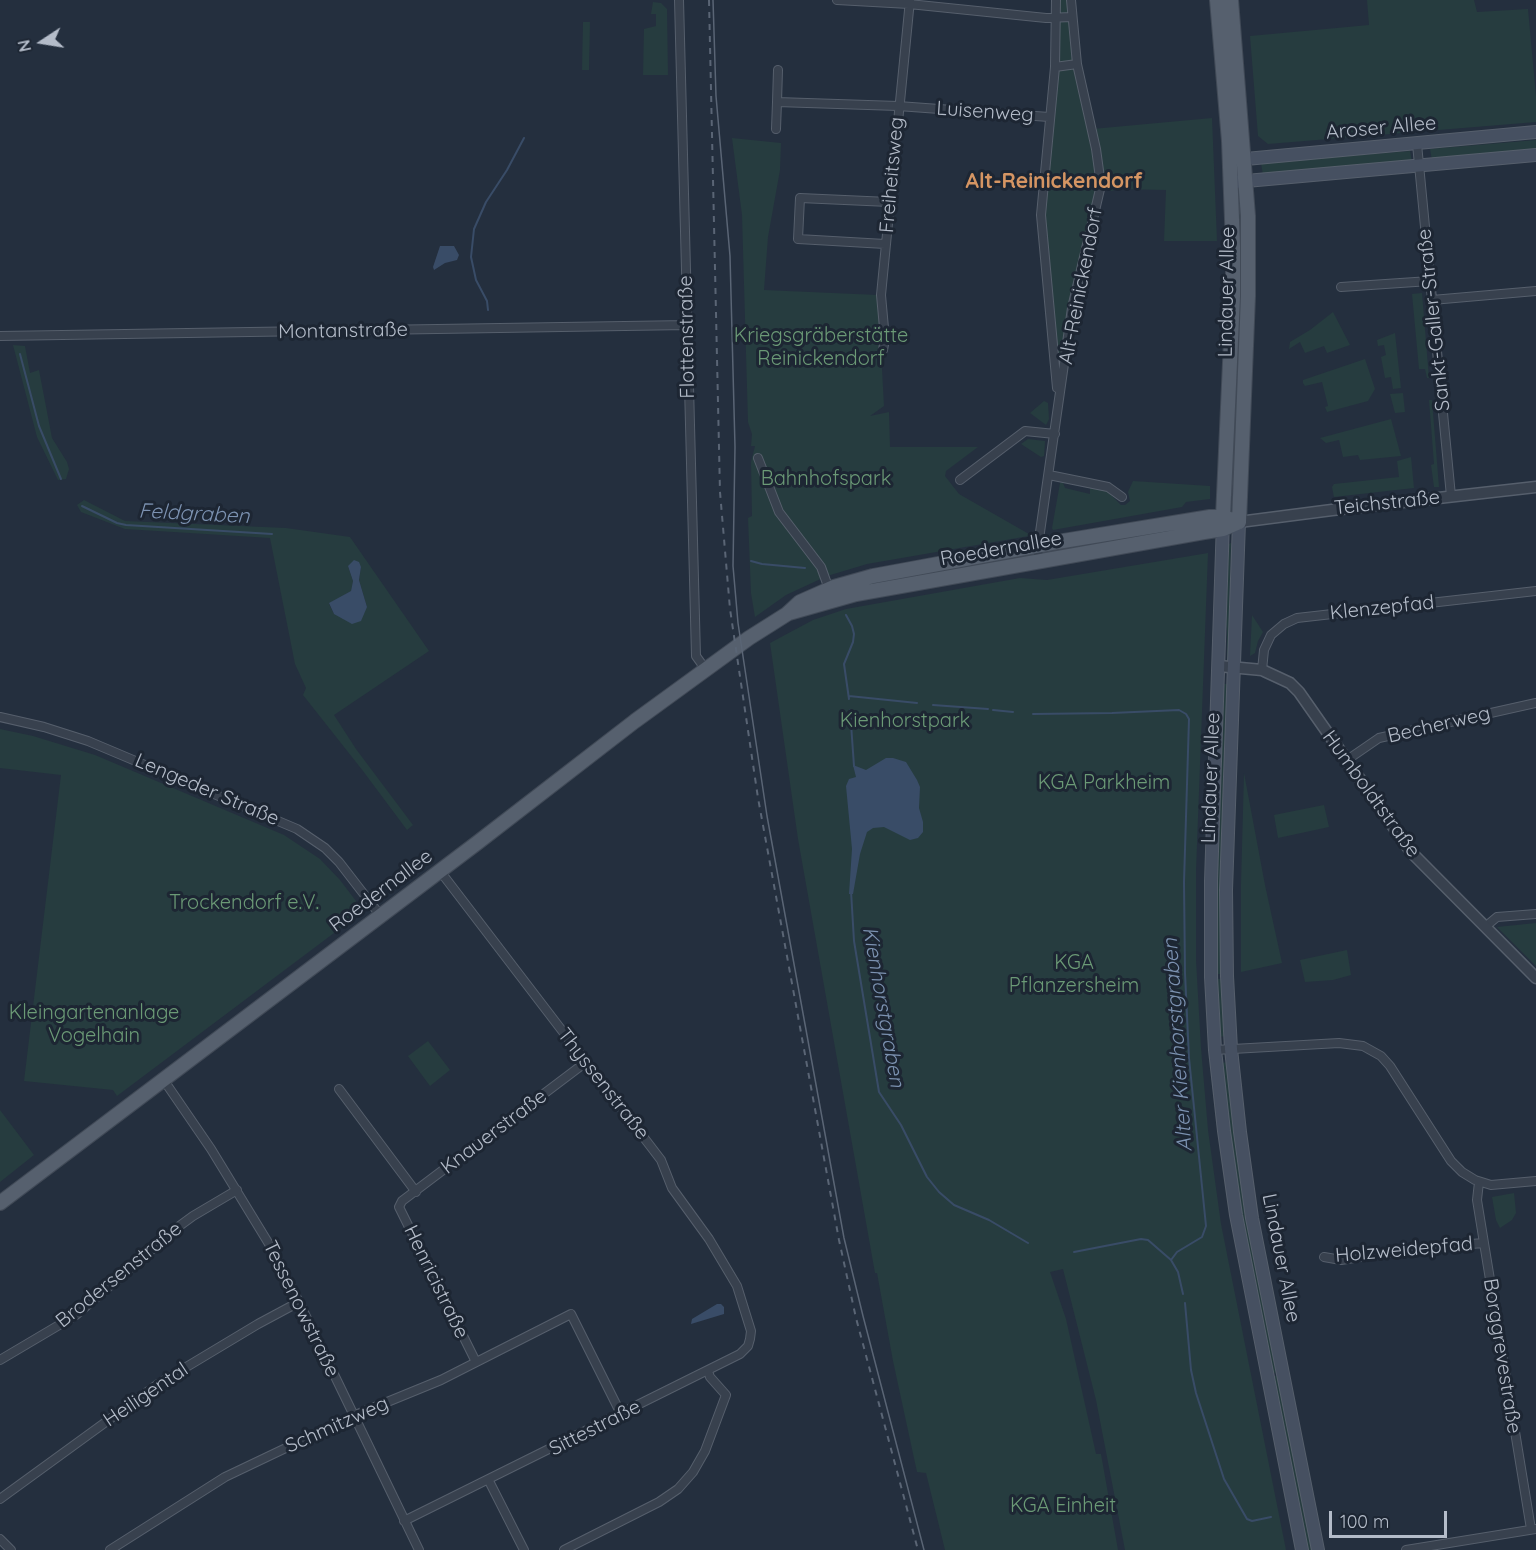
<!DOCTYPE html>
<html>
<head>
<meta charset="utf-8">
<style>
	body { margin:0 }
	#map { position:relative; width:1536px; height:1550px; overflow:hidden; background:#242f3e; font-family:Quicksand,sans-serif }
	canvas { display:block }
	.north { position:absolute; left:12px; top:12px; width:60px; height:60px; -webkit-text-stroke:4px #1d2633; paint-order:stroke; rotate:258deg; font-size:16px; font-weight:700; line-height:24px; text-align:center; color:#b4bcc9 }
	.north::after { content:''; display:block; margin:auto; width:21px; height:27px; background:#b4bcc9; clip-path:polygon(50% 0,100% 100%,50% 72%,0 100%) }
	.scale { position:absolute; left:1329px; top:1511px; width:118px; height:27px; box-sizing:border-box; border:3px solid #b4bcc9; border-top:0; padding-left:8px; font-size:18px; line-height:21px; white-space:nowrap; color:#b4bcc9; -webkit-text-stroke:4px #1d2633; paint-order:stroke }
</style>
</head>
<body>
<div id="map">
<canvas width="1536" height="1550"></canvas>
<div class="north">N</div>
<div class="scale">100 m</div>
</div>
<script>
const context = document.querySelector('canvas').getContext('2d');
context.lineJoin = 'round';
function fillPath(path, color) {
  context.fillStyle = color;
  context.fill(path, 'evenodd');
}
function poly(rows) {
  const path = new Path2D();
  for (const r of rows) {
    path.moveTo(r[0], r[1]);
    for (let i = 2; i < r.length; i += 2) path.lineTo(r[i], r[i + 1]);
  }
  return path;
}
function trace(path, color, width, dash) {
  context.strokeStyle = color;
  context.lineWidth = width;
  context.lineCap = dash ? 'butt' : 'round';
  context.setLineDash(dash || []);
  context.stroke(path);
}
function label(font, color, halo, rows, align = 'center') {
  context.font = font + ' Quicksand,sans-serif';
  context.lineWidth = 6;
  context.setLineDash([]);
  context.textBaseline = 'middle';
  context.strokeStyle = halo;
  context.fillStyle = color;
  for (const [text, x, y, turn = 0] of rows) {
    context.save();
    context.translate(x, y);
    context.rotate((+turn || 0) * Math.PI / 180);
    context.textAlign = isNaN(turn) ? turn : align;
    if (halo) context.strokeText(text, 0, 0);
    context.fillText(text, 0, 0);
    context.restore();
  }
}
fillPath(poly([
	[1060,0,1067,0,1073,57,1095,168,1096,187,1067,313,1059,371,1044,208,1057,75],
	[1367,0,1474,0,1477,12,1528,9,1536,96,1536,122,1268,144,1258,136,1250,36,1369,25],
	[653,2,661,3,667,9,668,75,643,75,644,29,656,26,656,14,651,14],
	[583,22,590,22,589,70,582,70],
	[1212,118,1217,241,1164,241,1166,190,1119,189,1111,191,1101,185,1092,129],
	[732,138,781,143,780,170,768,237,764,290,878,295,884,406,870,416,889,412,890,447,978,447,946,471,945,476,959,494,1029,534,1029,536,867,564,827,576,786,595,755,617,751,593,748,518,752,516,751,462,755,446,751,446,752,434,748,422,742,215],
	[1536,140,1536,152,1432,160,1430,149],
	[1410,151,1412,162,1263,175,1261,163],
	[1236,198,1243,198,1244,293,1236,293],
	[1422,293,1429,378,1427,378,1425,369,1419,369,1412,294],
	[1236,299,1244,299,1239,446,1230,446],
	[1333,312,1350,345,1327,353,1324,346,1305,353,1300,342,1289,349,1290,342,1310,330],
	[1395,333,1401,388,1393,389,1391,377,1385,378,1381,357,1386,355,1384,345,1378,346,1377,340],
	[13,345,25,346,30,373,39,370,52,438,67,462,69,469,66,479,58,480,37,437],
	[1365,359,1375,389,1368,401,1327,412,1325,407,1328,406,1322,382,1305,386,1303,383,1303,380],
	[1403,393,1405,412,1395,413,1390,394],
	[1429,400,1432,400,1439,487,1434,487,1431,465,1434,464],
	[1044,401,1048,403,1049,419,1046,425,1030,413],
	[1391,419,1401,456,1360,460,1358,455,1343,457,1339,440,1326,443,1320,438],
	[1028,439,1045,441,1044,456,1041,457,1021,444],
	[1411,457,1414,488,1334,497,1332,487,1334,484,1399,477,1397,461],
	[1133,481,1210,486,1210,499,1186,502,1182,507,1053,530,1052,528,1060,483,1063,483,1065,488,1090,494,1090,487,1106,490,1121,505,1125,505,1130,501,1128,492],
	[84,500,125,521,286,528,350,537,429,651,334,715,356,749,413,825,407,830,363,771,303,695,306,688,295,664,270,538,125,529,81,512,77,505],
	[348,566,361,567,359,580,367,607,334,614,329,604,351,591,353,581],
	[1206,522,1206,527,1054,555,1054,549],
	[1231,543,1229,613,1232,630,1229,660,1227,660,1227,631,1225,620,1227,545],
	[1208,553,1196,871,1196,960,1201,1048,1208,1130,1221,1224,1286,1550,1125,1550,1096,1400,1063,1269,1050,1272,1066,1319,1096,1454,1101,1454,1118,1550,945,1550,926,1473,917,1472,893,1361,877,1273,875,1273,798,839,770,643,813,620,846,609,1020,578,1047,580],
	[1023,554,1021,560,909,580,908,574],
	[1252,615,1263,632,1258,641,1255,653,1250,656],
	[1222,684,1230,684,1223,974,1215,974,1214,933],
	[0,729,33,736,95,755,284,835,320,859,340,880,356,901,354,918,117,1096,113,1090,24,1081,61,775,0,768],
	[1244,773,1265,885,1282,963,1241,972,1241,884],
	[1324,805,1329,827,1278,838,1274,815],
	[1536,923,1536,966,1497,927],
	[1347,950,1351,975,1333,980,1305,982,1300,960],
	[1215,979,1224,979,1227,1036,1218,1037],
	[428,1041,450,1070,430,1086,408,1056],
	[1228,1062,1278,1372,1270,1374,1245,1248,1220,1063],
	[0,1110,34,1155,0,1182],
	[1514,1193,1516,1213,1512,1220,1500,1228,1496,1220,1492,1197],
	[1279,1375,1313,1550,1305,1550,1271,1377]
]), '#263c3f');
fillPath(poly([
	[440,246,454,246,459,255,457,260,445,263,434,270,433,267],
	[354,560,359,562,361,567,359,580,367,607,361,621,352,624,334,614,329,603,351,591,353,581,348,566],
	[886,758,893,758,906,762,917,780,920,787,919,808,923,822,923,832,918,838,910,840,884,827,873,828,867,832,860,854,853,894,849,894,852,849,846,786,849,779,856,777,853,765,866,770],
	[717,1304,721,1304,724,1307,724,1314,691,1324,692,1319]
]), '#394c67');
trace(poly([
	[488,310,487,301,476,280,471,257,474,229,486,202,507,170,524,138],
	[20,354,39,426,61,479],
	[82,506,117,523,126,525,272,534],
	[751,561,762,564,805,568],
	[846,615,852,626,854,634,853,642,844,664,849,699],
	[849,696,917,703],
	[933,705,988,709],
	[850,710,854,766],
	[993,710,1013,712],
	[1033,714,1112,713,1179,710,1186,714,1189,719,1184,882,1185,973,1189,1058,1206,1226,1202,1237,1177,1252,1171,1260],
	[851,891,854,941,879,1092,901,1125,927,1177,939,1192,954,1205,989,1220,1028,1243],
	[1074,1252,1141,1239,1148,1240,1171,1260,1178,1272,1183,1294],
	[1185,1303,1191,1370,1196,1393,1224,1479,1247,1519,1252,1521,1271,1517]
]), '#394c67', 2);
const minor = poly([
	[679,0,696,656,706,670],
	[837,0,909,4,1046,18,1072,17],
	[1056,0,1055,67,1041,215,1057,388],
	[1055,67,1077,64],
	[777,102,778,70],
	[776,129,777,102,898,106,1049,117],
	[1417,144,1451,496],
	[885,244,798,239,800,198,889,202],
	[1341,287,1430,281],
	[1432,300,1536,291],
	[0,336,687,325],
	[883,350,885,339,881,295,910,0],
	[758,458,779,512,821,567,829,589],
	[1049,475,1108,487,1122,497],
	[960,480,1025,431,1055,434],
	[1038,562,1039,539,1072,308,1101,185,1096,149,1077,64,1071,0],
	[1262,670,1264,650,1271,635,1284,624,1297,618,1536,591],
	[0,717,44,727,88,741,297,829,325,848,339,862,380,915],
	[1347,760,1379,738,1536,703],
	[1485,927,1497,917,1536,914],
	[1215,1050,1339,1043,1363,1046,1381,1056,1390,1066,1451,1161,1462,1172,1475,1180,1491,1185,1536,1181],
	[163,1079,211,1149,269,1244,299,1302,419,1550],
	[339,1089,416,1192],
	[1479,1182,1477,1200,1484,1243,1531,1529],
	[1324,1257,1341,1260,1418,1248,1484,1243],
	[0,1360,76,1315,178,1227,193,1216,237,1190],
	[476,1362,399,1207,402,1201,586,1062],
	[489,1481,524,1550],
	[0,1499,158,1384,258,1324,299,1302],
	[404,1521,740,1354,748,1346,750,1339,751,1331,737,1286,709,1239,672,1188,661,1160,440,871],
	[0,1539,11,1550],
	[110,1550,225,1477,353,1416,441,1380,571,1314,621,1414],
	[564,1550,659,1502,678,1489,693,1472,705,1451,726,1395,710,1377,708,1371],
	[1406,1550,1536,1529]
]);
const tertiary = poly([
	[1239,522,1332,510,1536,487],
	[1219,666,1262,670,1290,683,1299,692,1411,852,1536,978]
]);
const secondary = poly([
	[1235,160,1536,132],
	[1235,182,1536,155],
	[1223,521,1211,881,1211,977,1215,1050,1224,1131,1236,1215,1302,1550],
	[1239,522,1226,890,1227,976,1231,1049,1240,1132,1252,1218,1318,1550]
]);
const primary = poly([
	[1217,0,1229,141,1233,246,1233,296,1223,517],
	[1231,0,1248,216,1248,296,1239,522],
	[789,613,856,594,1204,532,1223,529,1239,522],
	[0,1203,477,843,635,721,749,638,787,614,800,602,834,587,873,576,1057,542,1210,517,1223,517,1239,522]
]);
trace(minor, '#565f6c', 10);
trace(tertiary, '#565f6c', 13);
trace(secondary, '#565f6c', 14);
trace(primary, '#414a57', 16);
trace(minor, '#38414e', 8);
trace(tertiary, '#38414e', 10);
trace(secondary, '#465061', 12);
trace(primary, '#56606e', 14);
trace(poly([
	[713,0,716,96,730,256,735,447,733,566,738,623,767,816,844,1238,863,1316,924,1550]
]), '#5a6575', 1.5);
trace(poly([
	[709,0,720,492,730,609,758,798,839,1240,856,1318,918,1550]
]), '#5a6575', 2, [6, 6]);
label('20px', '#b4bcc9', '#1d2633', [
	["Luisenweg",985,112,4],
	["Aroser Allee",1381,128,-5],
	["Freiheitsweg",892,175,-85],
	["Alt-Reinickendorf",1081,286,-79],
	["Lindauer Allee",1227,292,-89],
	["Sankt-Galler-Straße",1434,320,-96],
	["Montanstraße",343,331,-1],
	["Flottenstraße",687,337,-91],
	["Teichstraße",1387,503,-6],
	["Roedernallee",1001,549,-10],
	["Klenzepfad",1382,608,-6],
	["Becherweg",1439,725,-13],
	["Lindauer Allee",1211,778,-88],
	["Lengeder Straße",207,790,23],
	["Humboldtstraße",1371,794,54],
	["Roedernallee",381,891,-37],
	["Thyssenstraße",603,1084,52],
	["Knauerstraße",494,1132,-37],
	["Holzweidepfad",1404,1250,-5],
	["Lindauer Allee",1281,1258,79],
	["Brodersenstraße",119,1275,-39],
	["Henricistraße",436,1282,64],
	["Tessenowstraße",301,1309,64],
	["Borggrevestraße",1502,1356,81],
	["Heiligental",146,1395,-34],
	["Schmitzweg",337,1425,-24],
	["Sittestraße",595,1428,-27]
]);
label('20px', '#6b9a76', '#1d2633', [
	["Kriegsgräberstätte",821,336],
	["Reinickendorf",821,359],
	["Bahnhofspark",826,479],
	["Kienhorstpark",905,721],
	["KGA Parkheim",1104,783],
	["Trockendorf e.V.",244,903],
	["KGA",1074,963],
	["Pflanzersheim",1074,986],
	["Kleingartenanlage",94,1013],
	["Vogelhain",94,1036],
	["KGA Einheit",1063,1506]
]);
label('bold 21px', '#d59563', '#1d2633', [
	["Alt-Reinickendorf",1054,182]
]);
label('italic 21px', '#7c92b1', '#1d2633', [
	["Feldgraben",194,514,3],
	["Kienhorstgraben",883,1007,80],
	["Alter Kienhorstgraben",1178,1045,-94]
]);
</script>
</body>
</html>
